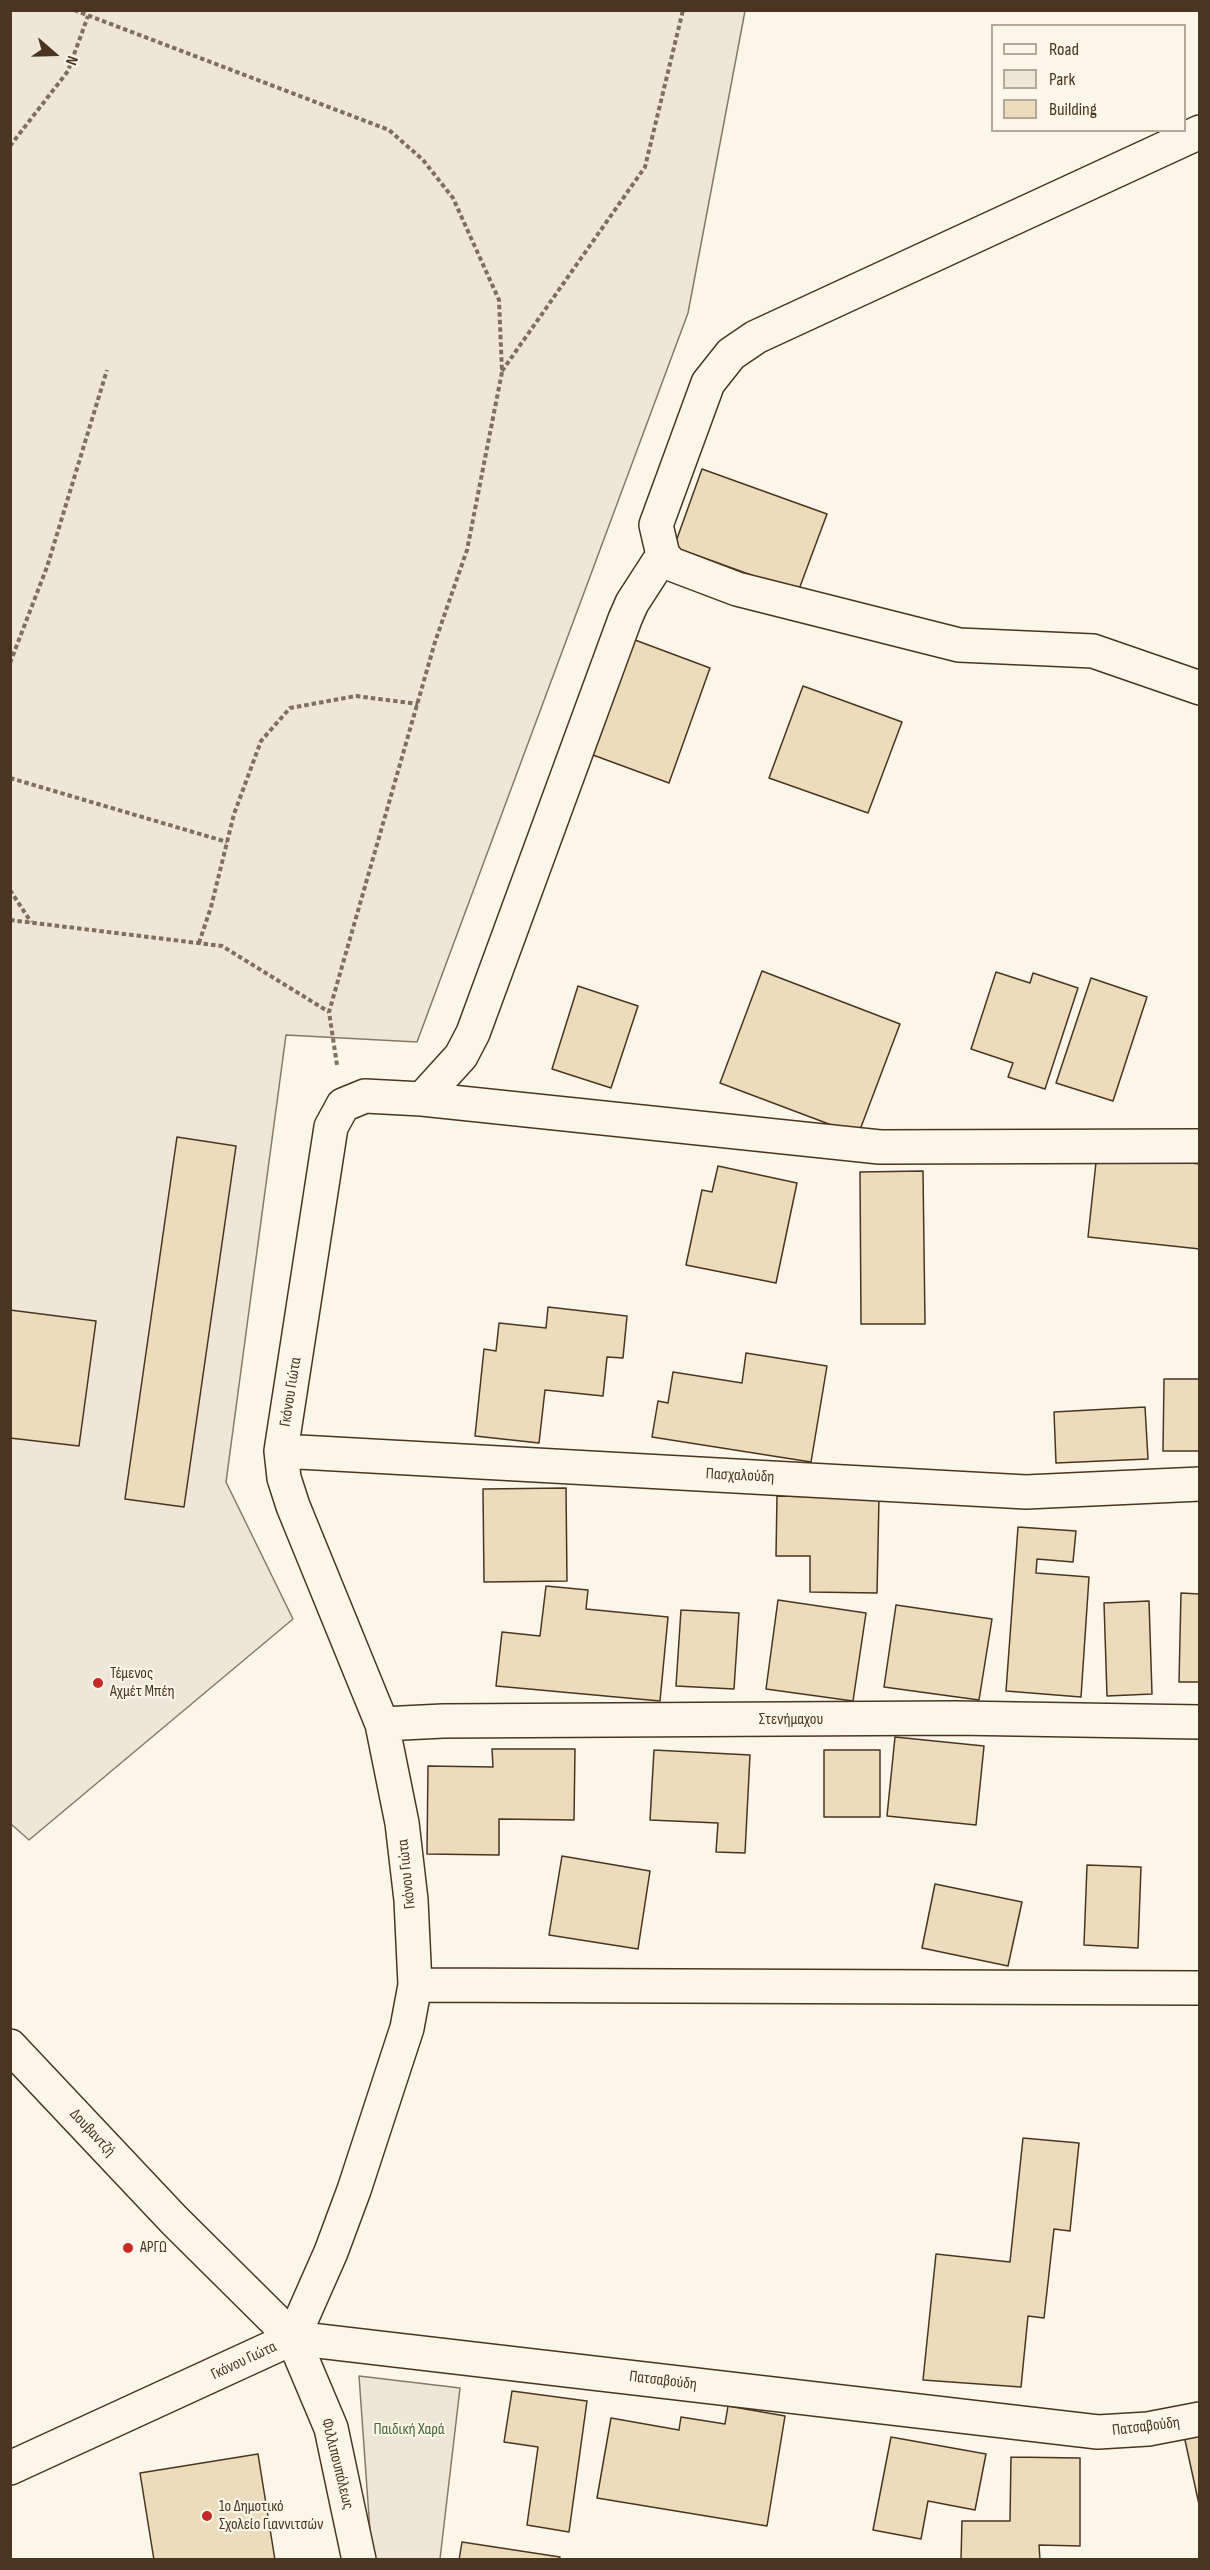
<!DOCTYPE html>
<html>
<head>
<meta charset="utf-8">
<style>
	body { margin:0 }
	#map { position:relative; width:1210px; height:2570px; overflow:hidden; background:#fbf6e9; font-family:"Sofia Sans Condensed",sans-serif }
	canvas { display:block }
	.frame { position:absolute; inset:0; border:12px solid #4a3520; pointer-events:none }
	.legend { position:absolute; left:991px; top:24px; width:195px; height:108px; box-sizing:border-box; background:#fbf6e9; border:2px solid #b4a999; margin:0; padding:8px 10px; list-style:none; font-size:18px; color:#4a3520 }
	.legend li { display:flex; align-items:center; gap:12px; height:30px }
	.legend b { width:30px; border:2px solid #b4a999 }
	.north { position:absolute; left:24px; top:24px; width:60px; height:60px; -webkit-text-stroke:4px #fbf6e9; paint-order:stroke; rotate:110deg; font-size:16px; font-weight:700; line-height:24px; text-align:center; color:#4a3520 }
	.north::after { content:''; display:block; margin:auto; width:21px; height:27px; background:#4a3520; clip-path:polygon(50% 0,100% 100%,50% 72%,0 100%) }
</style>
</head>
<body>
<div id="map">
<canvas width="1210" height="2570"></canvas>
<div class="frame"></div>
<ul class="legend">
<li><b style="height:8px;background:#fbf6e9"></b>Road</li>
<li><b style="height:16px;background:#ede6d9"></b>Park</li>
<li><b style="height:16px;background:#ecdcbc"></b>Building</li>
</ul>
<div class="north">N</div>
</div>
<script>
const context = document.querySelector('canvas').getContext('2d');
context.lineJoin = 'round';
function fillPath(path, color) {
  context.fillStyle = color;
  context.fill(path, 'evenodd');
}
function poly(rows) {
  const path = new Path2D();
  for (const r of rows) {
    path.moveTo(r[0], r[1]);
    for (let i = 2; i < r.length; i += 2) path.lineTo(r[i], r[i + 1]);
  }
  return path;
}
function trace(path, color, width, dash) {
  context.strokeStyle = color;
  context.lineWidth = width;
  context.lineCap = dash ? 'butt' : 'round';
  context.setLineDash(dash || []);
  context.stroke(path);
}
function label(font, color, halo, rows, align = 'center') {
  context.font = font + ' "Sofia Sans Condensed",sans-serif';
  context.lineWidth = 4.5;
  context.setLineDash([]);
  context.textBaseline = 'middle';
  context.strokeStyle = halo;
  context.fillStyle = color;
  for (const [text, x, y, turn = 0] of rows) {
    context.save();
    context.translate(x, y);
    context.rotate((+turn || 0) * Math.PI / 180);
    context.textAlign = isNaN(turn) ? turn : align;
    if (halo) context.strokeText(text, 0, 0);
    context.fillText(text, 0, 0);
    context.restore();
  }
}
const green = poly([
	[11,11,745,11,688,313,417,1042,286,1035,226,1482,293,1619,29,1840,11,1824,11,11],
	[359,2376,460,2388,440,2559,372,2559,359,2376]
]);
fillPath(green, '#ede6d9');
trace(green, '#887966', 1.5);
const building = poly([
	[702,469,827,514,798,592,674,547,702,469],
	[635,640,710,668,669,783,593,755,635,640],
	[803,686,902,722,868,813,769,778,803,686],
	[762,971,900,1024,858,1135,720,1083,762,971],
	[996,972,1030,983,1033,973,1078,988,1045,1089,1008,1077,1013,1063,971,1049,996,972],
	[1091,978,1147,997,1113,1101,1056,1083,1091,978],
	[578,986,638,1006,611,1088,552,1069,578,986],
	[177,1137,236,1146,184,1507,125,1499,177,1137],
	[1097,1153,1200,1164,1200,1249,1088,1237,1097,1153],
	[718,1166,797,1183,776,1283,686,1265,702,1190,712,1192,718,1166],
	[923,1171,925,1324,861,1324,860,1172,923,1171],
	[548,1307,627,1316,623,1358,607,1357,603,1396,545,1390,539,1443,475,1436,484,1349,496,1351,499,1323,546,1328,548,1307],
	[10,1310,96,1321,79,1446,10,1438,10,1310],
	[746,1353,827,1366,811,1462,652,1437,658,1401,668,1403,673,1372,742,1383,746,1353],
	[1164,1379,1200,1379,1200,1451,1163,1451,1164,1379],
	[1145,1407,1148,1459,1056,1463,1054,1412,1145,1407],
	[566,1488,567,1581,484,1582,483,1489,566,1488],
	[777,1496,879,1498,877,1593,810,1592,810,1556,776,1556,777,1496],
	[1018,1527,1076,1531,1073,1562,1037,1559,1036,1573,1089,1577,1081,1697,1006,1691,1018,1527],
	[546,1586,588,1590,586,1609,668,1617,660,1701,496,1686,502,1632,540,1636,546,1586],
	[1181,1593,1200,1594,1200,1682,1179,1682,1181,1593],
	[778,1600,866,1613,853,1701,766,1689,778,1600],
	[1149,1601,1152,1694,1107,1696,1104,1603,1149,1601],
	[896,1605,992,1619,979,1700,884,1687,896,1605],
	[681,1610,739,1613,734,1689,676,1686,681,1610],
	[895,1737,984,1746,976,1825,887,1816,895,1737],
	[492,1749,575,1749,574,1820,499,1819,499,1855,427,1854,428,1766,493,1767,492,1749],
	[654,1750,750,1755,745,1853,716,1852,718,1823,650,1820,654,1750],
	[824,1750,880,1750,880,1817,824,1817,824,1750],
	[562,1856,650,1871,638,1949,549,1935,562,1856],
	[1087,1865,1141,1867,1138,1948,1084,1945,1087,1865],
	[935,1884,1022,1902,1008,1966,922,1948,935,1884],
	[1023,2138,1079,2143,1070,2231,1054,2229,1044,2318,1028,2316,1021,2387,923,2380,936,2254,1010,2262,1023,2138],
	[512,2391,587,2401,569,2532,527,2525,538,2447,504,2442,512,2391],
	[728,2406,785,2416,767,2526,597,2498,611,2418,679,2430,681,2417,725,2424,728,2406],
	[1200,2427,1200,2509,1183,2431,1200,2427],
	[891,2437,986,2454,975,2510,928,2501,921,2539,873,2530,891,2437],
	[258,2454,275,2560,154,2560,140,2473,258,2454],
	[1011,2457,1080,2458,1080,2546,1039,2545,1040,2560,961,2560,962,2521,1010,2521,1011,2457],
	[462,2542,560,2557,559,2560,459,2560,462,2542]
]);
fillPath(building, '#ecdcbc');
trace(building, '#4a3520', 1.5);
const street = poly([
	[1200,132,756,337,731,354,708,383,656,525,663,555,671,564,737,589,959,645,1093,651,1200,688],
	[422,1099,461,1056,473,1033,625,619,632,603,663,555],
	[281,1451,1026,1492,1200,1484],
	[382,1724,443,1721,956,1718,1200,1722],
	[415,1985,1200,1988],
	[293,2338,331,2428,359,2560],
	[10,2468,293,2338,331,2252,354,2190,407,2028,415,1985,411,1900,402,1823,382,1724,293,1506,284,1478,281,1451,331,1127,343,1105,365,1096,422,1099,880,1147,1200,1146]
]);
const secondary = poly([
	[10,2046,174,2220,293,2338,1098,2432,1148,2429,1200,2419]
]);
trace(street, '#4a3520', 36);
trace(secondary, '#4a3520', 36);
trace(poly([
	[74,10,389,130,423,160,453,198,499,300,502,372,467,550,435,642,329,1012,337,1065],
	[10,146,68,71,88,16],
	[502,371,645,167,683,10],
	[10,663,47,567,107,370],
	[10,778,227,842],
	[10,890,31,922],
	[10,920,222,946,329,1012],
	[199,943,211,907,234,814,261,741,290,708,356,696,418,704]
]), '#7f6f5c', 4, [4.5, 3]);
trace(street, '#fbf6e9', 33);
trace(secondary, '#fbf6e9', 33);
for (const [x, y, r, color] of [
	[98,1683,6,"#c62828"],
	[128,2248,6,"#c62828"],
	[207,2516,6,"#c62828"]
]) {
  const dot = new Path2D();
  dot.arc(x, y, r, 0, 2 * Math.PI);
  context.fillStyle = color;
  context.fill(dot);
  trace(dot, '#fbf6e9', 2);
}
label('16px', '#4a3520', '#fbf6e9', [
	["Γκόνου Γιώτα",291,1392,-81],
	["Πασχαλούδη",740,1476,3],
	["Στενήμαχου",791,1720],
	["Γκόνου Γιώτα",407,1874,-96],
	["Δουβαντζή",92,2133,47],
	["Γκόνου Γιώτα",244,2361,-25],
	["Πατσαβούδη",663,2381,7],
	["Πατσαβούδη",1146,2427,-7],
	["Φιλλιπουπόλεως",337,2464,76]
]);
label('16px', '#4a3520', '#fbf6e9', [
	["Τέμενος",110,1674],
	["Αχμέτ Μπέη",110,1692],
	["ΑΡΓΩ",140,2248],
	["1ο Δημοτικό",219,2507],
	["Σχολείο Γιαννιτσών",219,2525]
], 'left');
label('16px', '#436837', '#fbf6e9', [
	["Παιδική Χαρά",409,2430]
]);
</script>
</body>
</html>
